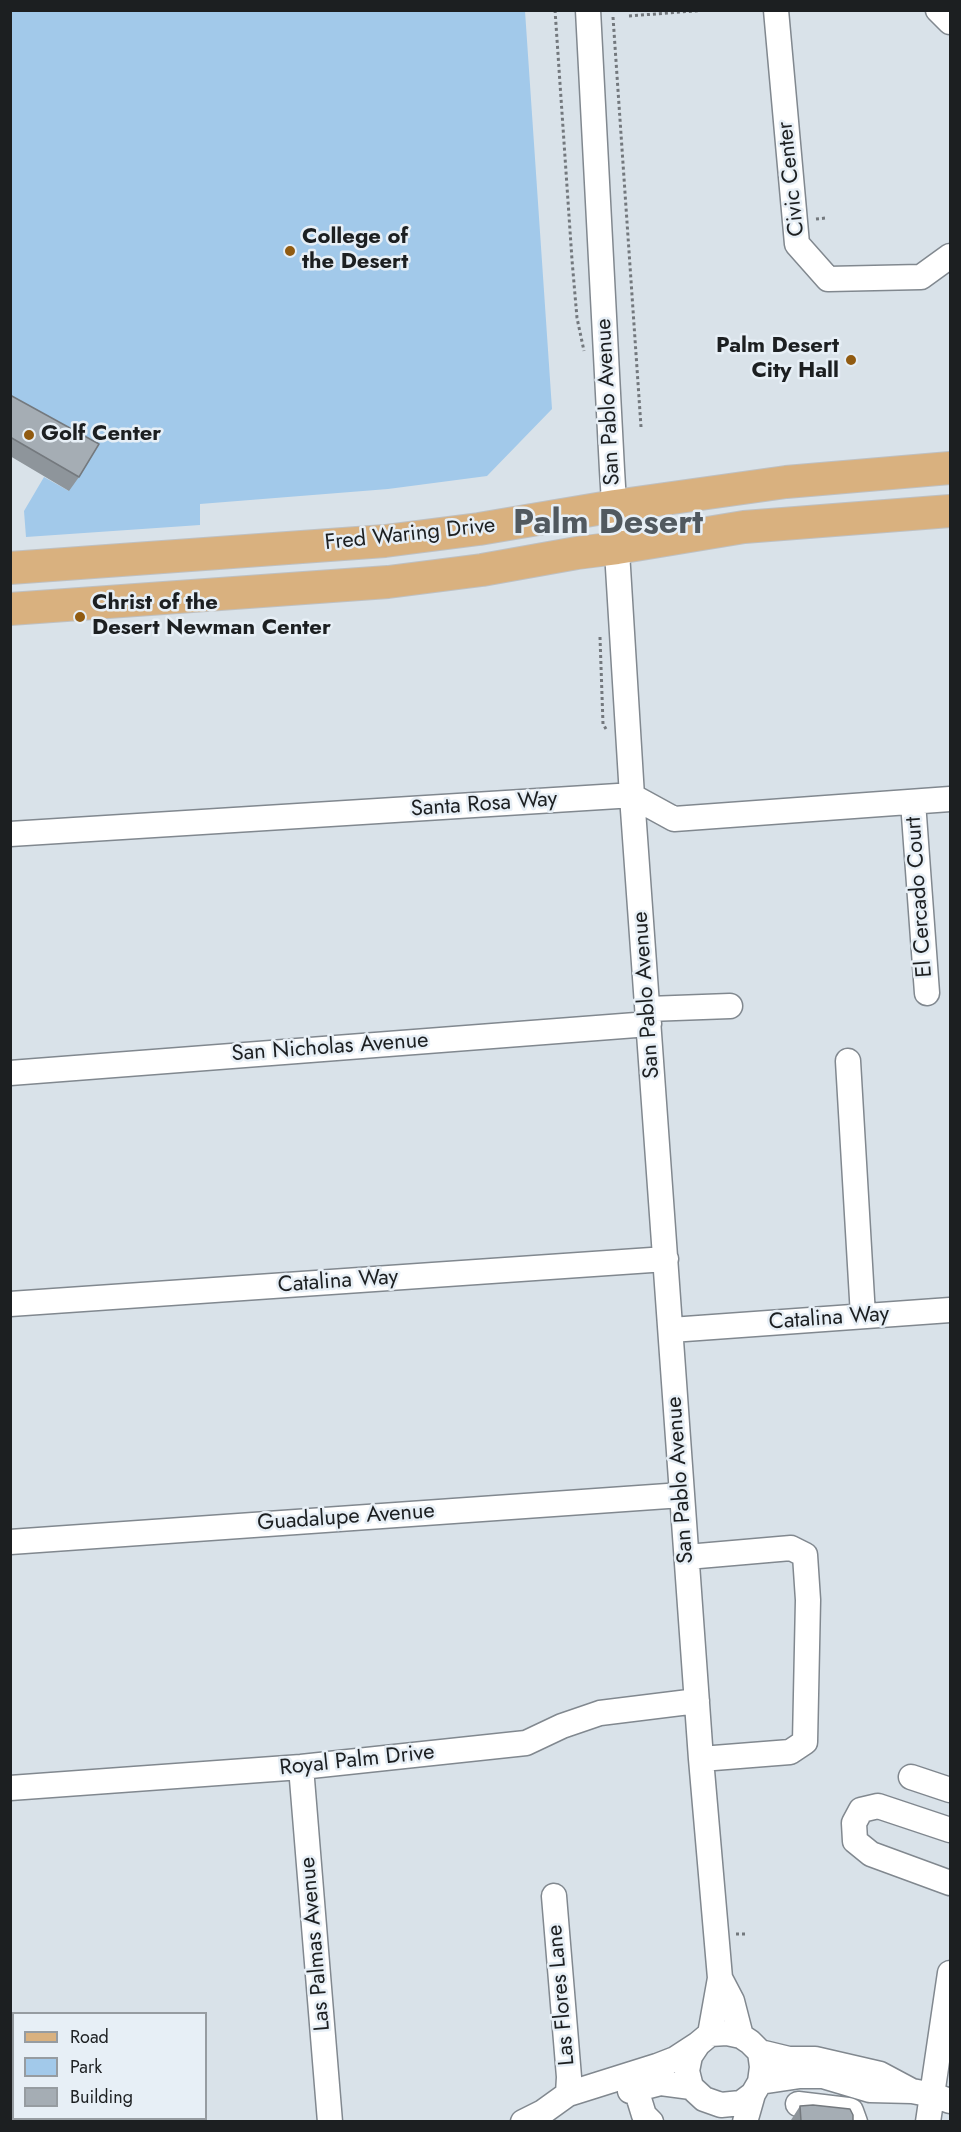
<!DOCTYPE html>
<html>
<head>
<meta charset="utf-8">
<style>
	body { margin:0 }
	#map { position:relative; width:961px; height:2132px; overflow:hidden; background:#d9e2e9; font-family:Jost,sans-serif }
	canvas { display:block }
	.frame { position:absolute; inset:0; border:12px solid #1c1f21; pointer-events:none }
	.legend { position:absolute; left:12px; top:2012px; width:195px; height:108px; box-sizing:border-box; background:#e7eff6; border:2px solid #969ca1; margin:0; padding:8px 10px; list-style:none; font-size:18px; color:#1c1f21 }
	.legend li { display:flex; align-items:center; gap:12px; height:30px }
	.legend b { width:30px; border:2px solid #969ca1 }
</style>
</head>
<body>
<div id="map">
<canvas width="961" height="2132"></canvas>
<div class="frame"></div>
<ul class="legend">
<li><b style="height:8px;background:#d9b17f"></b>Road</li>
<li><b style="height:16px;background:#a2c9ea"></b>Park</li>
<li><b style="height:16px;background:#a5adb4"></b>Building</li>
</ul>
</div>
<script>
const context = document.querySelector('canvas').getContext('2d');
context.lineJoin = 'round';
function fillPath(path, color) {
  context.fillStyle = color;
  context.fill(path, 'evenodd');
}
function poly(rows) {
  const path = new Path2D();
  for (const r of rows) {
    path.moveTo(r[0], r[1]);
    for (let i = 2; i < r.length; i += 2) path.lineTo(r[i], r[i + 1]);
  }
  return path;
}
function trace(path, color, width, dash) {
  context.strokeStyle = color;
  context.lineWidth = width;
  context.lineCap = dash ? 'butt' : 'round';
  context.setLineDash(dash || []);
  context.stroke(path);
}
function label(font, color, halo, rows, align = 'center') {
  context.font = font + ' Jost,sans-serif';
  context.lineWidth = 5;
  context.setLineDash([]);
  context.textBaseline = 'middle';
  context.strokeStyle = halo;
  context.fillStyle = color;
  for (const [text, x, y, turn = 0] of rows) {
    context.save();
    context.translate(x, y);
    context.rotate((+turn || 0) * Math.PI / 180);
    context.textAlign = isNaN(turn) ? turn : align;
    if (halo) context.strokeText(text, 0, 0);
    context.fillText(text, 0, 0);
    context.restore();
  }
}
fillPath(poly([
	[11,11,525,11,552,409,487,476,388,489,200,504,200,525,26,537,24,511,44,477,69,491,11,414]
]), '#a2c9ea');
const minor = poly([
	[588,10,612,470,632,796,701,1759,720,1978,710,2034],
	[776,10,797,244,828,279,921,277,950,256],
	[938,10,950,22],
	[913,802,927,993],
	[10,834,618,796,632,796,674,819,950,799],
	[648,1009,730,1006],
	[848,1061,863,1316],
	[10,1073,649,1024],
	[10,1304,666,1259],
	[671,1330,950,1310],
	[10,1542,682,1495],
	[687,1557,791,1548,805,1555,808,1600,805,1742,790,1752,701,1759],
	[301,1767,330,2122],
	[911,1777,950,1790],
	[10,1788,301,1767,526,1743,562,1726,600,1713,697,1701],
	[950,1830,878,1806,861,1810,854,1823,855,1841,871,1854,950,1883],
	[554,1896,569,2077,568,2094],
	[720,1978,732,2001,741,2036],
	[10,2040,14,2040],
	[760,2052,789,2059,815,2059,880,2074,910,2090],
	[760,2082,800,2076,823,2076,870,2090,912,2091,933,2095,950,2101],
	[636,2089,644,2115,651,2122],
	[630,2091,661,2083,691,2087],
	[798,2104,848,2110,851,2111,855,2122],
	[79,2118,79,2122],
	[523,2122,543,2112,568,2094,657,2066,675,2059,698,2044],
	[745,2122,753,2094,760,2082,762,2067,760,2052,750,2042,741,2036,727,2033,710,2034,698,2044,690,2056,687,2071,691,2087,704,2099,721,2105,741,2103,753,2094],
	[928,2122,950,1973]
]);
const major = poly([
	[10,568,385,541,479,529,615,506,786,482,950,468],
	[10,609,388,582,482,570,577,553,617,548,744,527,950,511]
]);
trace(minor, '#81888f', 27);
trace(major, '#bfc0c1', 34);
trace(poly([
	[555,10,572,260,577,318,584,351],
	[629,16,707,10],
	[613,17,641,427],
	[816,219,826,218],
	[600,637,603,724,606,729],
	[736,1934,746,1934]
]), '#73787d', 3, [3, 3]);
trace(minor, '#fff', 24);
trace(major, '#d9b17f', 32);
fillPath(poly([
	[10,395,79,477,69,491,10,456],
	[800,2106,853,2121,791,2121,791,2120]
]), '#8e959b');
const building = poly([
	[10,395,99,444,79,477,10,437,10,395],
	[813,2105,850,2109,853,2115,853,2121,801,2121,800,2106,813,2105]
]);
fillPath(building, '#a5adb4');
trace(building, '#74797e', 1.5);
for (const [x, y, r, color] of [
	[290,251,6,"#915b11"],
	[851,360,6,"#915b11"],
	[29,435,6,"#915b11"],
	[80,617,6,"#915b11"]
]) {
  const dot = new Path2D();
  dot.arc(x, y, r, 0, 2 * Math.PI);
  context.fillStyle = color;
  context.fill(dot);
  trace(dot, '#e7eff6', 2);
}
label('22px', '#1c1f21', '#e7eff6', [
	["Civic Center",792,179,-96],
	["San Pablo Avenue",609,402,-93],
	["Fred Waring Drive",410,535,-6],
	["Santa Rosa Way",484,805,-4],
	["El Cercado Court",920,897,-94],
	["San Pablo Avenue",647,995,-94],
	["San Nicholas Avenue",330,1048,-4],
	["Catalina Way",338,1282,-4],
	["Catalina Way",829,1319,-4],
	["San Pablo Avenue",681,1480,-94],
	["Guadalupe Avenue",346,1518,-4],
	["Royal Palm Drive",357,1761,-6],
	["Las Palmas Avenue",316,1944,-95],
	["Las Flores Lane",562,1995,-95]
]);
label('bold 22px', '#1c1f21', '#e7eff6', [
	["College of",302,238],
	["the Desert",302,263],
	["Palm Desert",839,347,"right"],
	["City Hall",839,372,"right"],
	["Golf Center",41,435],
	["Christ of the",92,604],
	["Desert Newman Center",92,629]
], 'left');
label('bold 34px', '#51595f', '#e7eff6', [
	["Palm Desert",608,525]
]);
</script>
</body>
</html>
